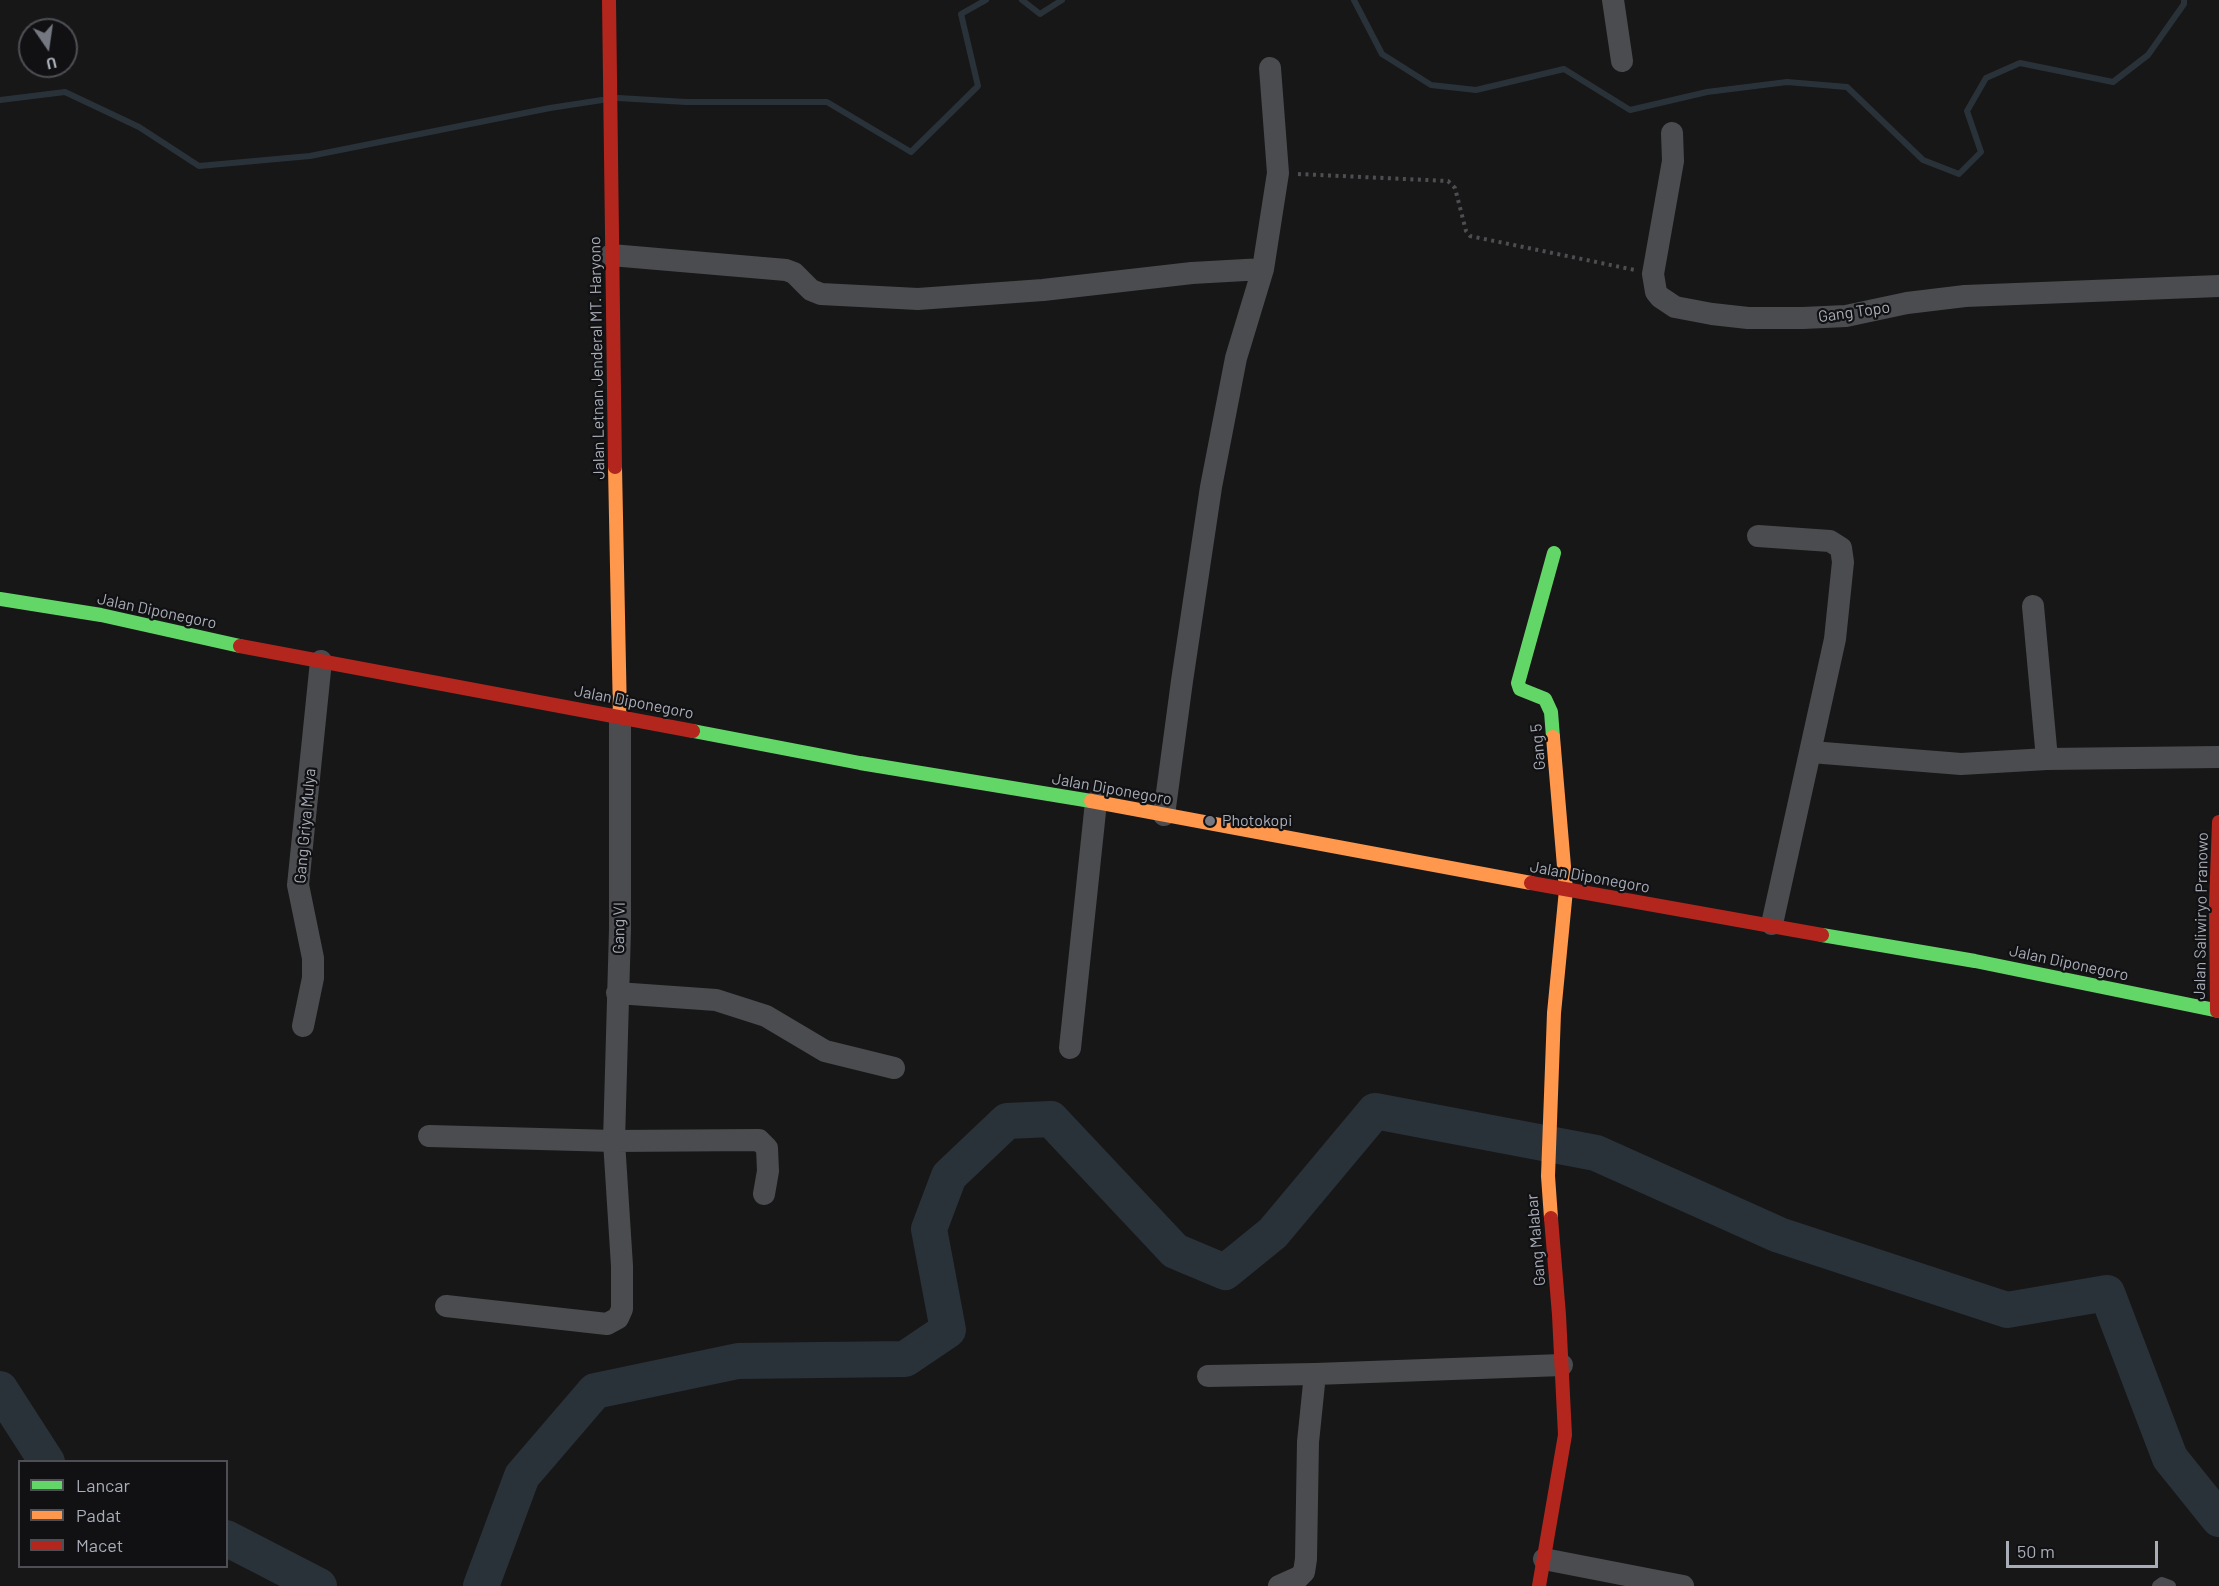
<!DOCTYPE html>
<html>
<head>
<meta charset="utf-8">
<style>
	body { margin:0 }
	#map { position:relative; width:2219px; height:1586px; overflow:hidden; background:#171717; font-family:Barlow,sans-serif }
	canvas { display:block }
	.legend { position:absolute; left:18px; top:1460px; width:210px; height:108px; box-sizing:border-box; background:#111113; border:2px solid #4d4f55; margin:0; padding:8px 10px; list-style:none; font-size:18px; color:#a8adb8 }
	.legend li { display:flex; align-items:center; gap:12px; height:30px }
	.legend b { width:30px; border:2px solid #4d4f55 }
	.north { position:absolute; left:18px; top:18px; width:60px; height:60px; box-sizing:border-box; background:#111113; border:2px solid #4d4f55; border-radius:50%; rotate:167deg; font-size:16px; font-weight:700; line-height:24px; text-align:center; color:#a8adb8 }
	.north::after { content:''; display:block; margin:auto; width:21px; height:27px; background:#757880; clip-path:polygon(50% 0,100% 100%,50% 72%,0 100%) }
	.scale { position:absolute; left:2006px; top:1541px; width:152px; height:27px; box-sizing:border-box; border:3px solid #a8adb8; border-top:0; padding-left:8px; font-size:18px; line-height:21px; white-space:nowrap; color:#a8adb8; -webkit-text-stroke:4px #111113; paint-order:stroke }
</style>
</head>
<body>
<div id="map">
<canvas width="2219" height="1586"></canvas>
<ul class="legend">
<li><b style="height:8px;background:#63d668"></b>Lancar</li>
<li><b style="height:8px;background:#ff974d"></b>Padat</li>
<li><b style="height:8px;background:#b3261e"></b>Macet</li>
</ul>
<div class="north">U</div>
<div class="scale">50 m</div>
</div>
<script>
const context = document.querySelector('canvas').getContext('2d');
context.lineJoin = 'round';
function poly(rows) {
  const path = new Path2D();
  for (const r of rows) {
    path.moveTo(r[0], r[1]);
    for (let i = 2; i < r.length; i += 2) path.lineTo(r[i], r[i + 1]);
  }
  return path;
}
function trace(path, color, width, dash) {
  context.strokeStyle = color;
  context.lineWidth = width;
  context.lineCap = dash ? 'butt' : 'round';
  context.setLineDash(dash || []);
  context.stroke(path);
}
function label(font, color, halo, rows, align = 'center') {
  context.font = font + ' Barlow,sans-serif';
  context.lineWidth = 4.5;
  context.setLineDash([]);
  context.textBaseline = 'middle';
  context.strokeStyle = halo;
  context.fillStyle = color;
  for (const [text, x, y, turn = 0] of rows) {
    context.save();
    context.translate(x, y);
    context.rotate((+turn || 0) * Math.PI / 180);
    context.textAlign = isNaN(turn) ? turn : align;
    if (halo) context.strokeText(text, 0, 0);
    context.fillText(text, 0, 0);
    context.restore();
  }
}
trace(poly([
	[1022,0,1040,14,1062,0],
	[1354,0,1382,54,1431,85,1476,90,1564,69,1630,110,1707,92,1787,82,1847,87,1923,160,1959,174,1981,152,1967,111,1986,78,2020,63,2113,82,2148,55,2184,4,2184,0],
	[618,98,686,102,827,102,911,152,978,86,961,14,986,0],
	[0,100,65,92,139,127,199,166,310,156,550,108,602,100]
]), '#2a3239', 6);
trace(poly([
	[0,1389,47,1462],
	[226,1538,319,1586],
	[481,1586,522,1476,595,1391,738,1361,905,1359,948,1330,929,1229,949,1176,1007,1121,1051,1119,1175,1251,1225,1272,1273,1233,1375,1111,1596,1153,1779,1235,2007,1310,2107,1293,2170,1458,2219,1519]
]), '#2a3239', 36);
trace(poly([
	[1298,174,1448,181,1455,188,1466,231,1470,236,1635,270]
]), '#4d4e52', 4, [3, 4.5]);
trace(poly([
	[2158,1586,2162,1583,2170,1586]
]), '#4b4c50', 12);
trace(poly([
	[1613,0,1622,61],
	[1672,133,1673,161,1653,274,1656,292,1660,297,1675,307,1712,314,1748,318,1803,318,1846,316,1907,303,1965,296,2219,286],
	[611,255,786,270,794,273,811,290,821,294,918,299,1043,290,1192,273,1263,269],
	[1758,536,1830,541,1841,548,1843,562,1835,639,1772,924],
	[2033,606,2047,759],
	[1811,752,1961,764,2047,759,2219,757],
	[1164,815,1182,681,1211,487,1236,358,1263,269,1278,173,1270,68],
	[617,993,716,1000,766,1016,825,1051,894,1068],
	[303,1026,313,978,313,958,298,885,321,661],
	[1070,1048,1096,802],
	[429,1136,614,1141,759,1140,767,1148,768,1171,764,1194],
	[446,1306,607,1324,618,1318,622,1309,622,1266,614,1141,620,929,620,716],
	[1208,1376,1315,1374,1562,1365],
	[1544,1559,1683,1586],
	[1279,1586,1299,1577,1304,1572,1306,1559,1308,1442,1315,1374]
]), '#4b4c50', 22);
trace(poly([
	[0,599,101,615,240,646],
	[693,731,860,763,1091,801],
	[1553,737,1551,712,1545,699,1520,689,1518,683,1554,553],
	[1822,935,1975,961,2219,1011]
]), '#63d668', 14);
trace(poly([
	[615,467,620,716],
	[1091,801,1531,883],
	[1551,1218,1548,1176,1554,1013,1566,890,1553,737]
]), '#ff974d', 14);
trace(poly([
	[609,0,615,467],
	[240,646,693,731],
	[1531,883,1822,935],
	[2217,1011,2216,905,2219,822],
	[1539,1586,1565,1435,1559,1315,1551,1218]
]), '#b3261e', 14);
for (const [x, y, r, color] of [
	[1210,821,6,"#757880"]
]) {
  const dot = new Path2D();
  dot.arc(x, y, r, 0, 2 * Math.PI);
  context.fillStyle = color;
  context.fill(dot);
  trace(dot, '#111113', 2);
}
label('16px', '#a8adb8', '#111113', [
	["Gang Topo",1854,312,-8],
	["Jalan Letnan Jenderal MT. Haryono",597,358,-91],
	["Jalan Diponegoro",157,611,12],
	["Jalan Diponegoro",634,702,11],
	["Gang 5",1538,747,-95],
	["Jalan Diponegoro",1112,789,10],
	["Gang Griya Mulya",305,826,-85],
	["Jalan Diponegoro",1590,877,10],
	["Jalan Saliwiryo Pranowo",2201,916,-89],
	["Gang VI",619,928,-89],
	["Jalan Diponegoro",2069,963,12],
	["Gang Malabar",1536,1240,-95]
]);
label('16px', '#a8adb8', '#111113', [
	["Photokopi",1222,821]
], 'left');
</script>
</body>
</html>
